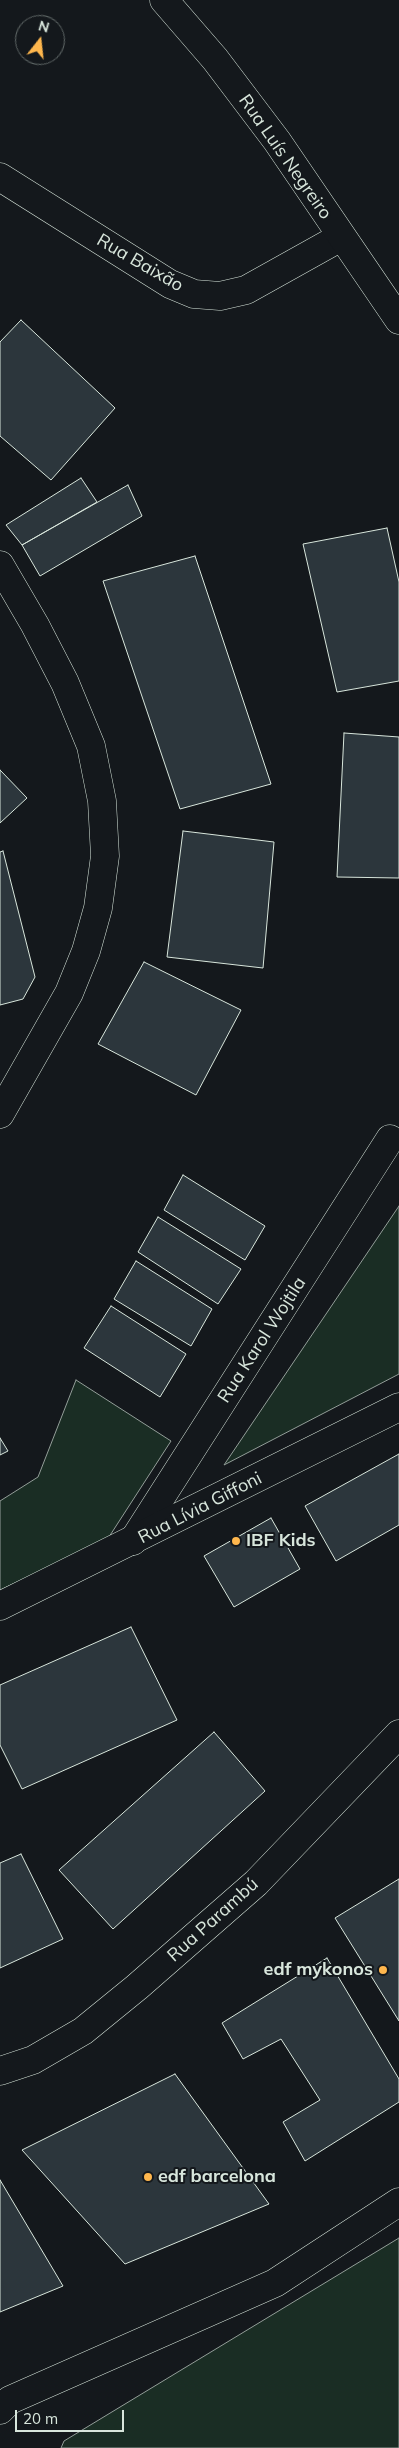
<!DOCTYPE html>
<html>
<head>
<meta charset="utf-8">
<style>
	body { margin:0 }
	#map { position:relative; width:399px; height:2448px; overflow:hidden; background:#14181c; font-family:Mulish,sans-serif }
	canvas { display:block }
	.north { position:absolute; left:15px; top:15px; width:50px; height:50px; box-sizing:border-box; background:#14181c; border:1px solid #626a69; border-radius:50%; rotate:16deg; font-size:14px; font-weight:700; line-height:20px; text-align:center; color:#d8e6dc }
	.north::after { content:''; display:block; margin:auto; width:18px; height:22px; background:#ffb74d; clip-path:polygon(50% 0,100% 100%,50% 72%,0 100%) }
	.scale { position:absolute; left:15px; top:2410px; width:109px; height:22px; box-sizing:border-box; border:2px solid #d8e6dc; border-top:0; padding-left:6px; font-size:15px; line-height:18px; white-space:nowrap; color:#d8e6dc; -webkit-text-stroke:4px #14181c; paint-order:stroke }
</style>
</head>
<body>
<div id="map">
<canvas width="399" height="2448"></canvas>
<div class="north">N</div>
<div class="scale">20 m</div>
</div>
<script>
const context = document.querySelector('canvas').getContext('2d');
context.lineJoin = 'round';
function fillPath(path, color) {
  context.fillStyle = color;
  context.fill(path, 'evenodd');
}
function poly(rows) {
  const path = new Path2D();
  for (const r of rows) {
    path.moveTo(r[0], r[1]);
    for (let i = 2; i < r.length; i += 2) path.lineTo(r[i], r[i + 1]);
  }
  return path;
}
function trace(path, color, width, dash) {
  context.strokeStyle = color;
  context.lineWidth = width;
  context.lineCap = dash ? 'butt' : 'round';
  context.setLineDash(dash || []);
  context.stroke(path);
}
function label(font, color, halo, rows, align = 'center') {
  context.font = font + ' Mulish,sans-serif';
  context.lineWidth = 4;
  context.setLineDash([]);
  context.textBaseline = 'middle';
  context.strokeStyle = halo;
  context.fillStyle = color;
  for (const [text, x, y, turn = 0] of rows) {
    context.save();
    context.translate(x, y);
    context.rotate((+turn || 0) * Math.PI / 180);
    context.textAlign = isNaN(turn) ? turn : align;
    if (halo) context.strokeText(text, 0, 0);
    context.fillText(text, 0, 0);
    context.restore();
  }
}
const green = poly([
	[399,1206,399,1374,224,1465,399,1206],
	[76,1380,171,1441,107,1540,0,1590,0,1501,38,1477,76,1380],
	[399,2238,399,2448,61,2448,64,2441,399,2238]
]);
fillPath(green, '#1a2d24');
trace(green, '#939e99', 1);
const building = poly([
	[21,320,115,408,51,480,0,436,0,342,21,320],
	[81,478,97,502,22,545,6,525,81,478],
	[128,485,142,516,40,576,22,545,128,485],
	[387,528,399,582,399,681,337,692,303,544,387,528],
	[195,556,271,784,180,809,103,581,195,556],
	[344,733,399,737,399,878,337,877,344,733],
	[0,770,27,798,0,823,0,770],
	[183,831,274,842,263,968,167,957,183,831],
	[3,851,35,977,23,999,0,1005,0,852,3,851],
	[144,962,241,1010,196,1095,98,1044,144,962],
	[183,1175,265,1226,245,1260,164,1210,183,1175],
	[158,1217,241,1269,218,1304,138,1252,158,1217],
	[136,1261,212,1309,191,1346,114,1299,136,1261],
	[111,1306,186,1354,160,1397,84,1348,111,1306],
	[0,1438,8,1451,0,1455,0,1438],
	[399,1454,399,1525,336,1561,305,1506,399,1454],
	[271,1518,300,1569,234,1607,204,1556,271,1518],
	[131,1627,177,1720,22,1789,0,1745,0,1685,131,1627],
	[214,1732,265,1791,113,1929,59,1870,214,1732],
	[21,1854,63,1939,0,1968,0,1863,21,1854],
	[399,1879,399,2021,335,1918,399,1879],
	[327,1958,399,2079,399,2102,305,2161,283,2122,320,2100,281,2039,243,2059,222,2023,327,1958],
	[175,2074,269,2204,125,2264,22,2150,175,2074],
	[0,2180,63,2286,0,2312,0,2180]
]);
fillPath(building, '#2c363c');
trace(building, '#d8e6dc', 1);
const minor = poly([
	[0,177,170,284,194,294,220,296,246,290,341,237],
	[0,565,35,625,65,683,91,746,102,801,105,856,98,908,86,951,69,993,0,1114],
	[133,1541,390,1139],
	[0,2071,33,2060,83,2031,137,1987,256,1883,399,1734],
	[0,2410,10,2400,275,2283,399,2202]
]);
const tertiary = poly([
	[164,0,215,59,277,141,399,320],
	[0,1606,399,1407]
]);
trace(minor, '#d8e6dc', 29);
trace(tertiary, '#d8e6dc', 29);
trace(minor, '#14181c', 28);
trace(tertiary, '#14181c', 28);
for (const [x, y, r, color] of [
	[236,1541,5,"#ffb74d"],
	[383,1970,5,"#ffb74d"],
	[148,2177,5,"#ffb74d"]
]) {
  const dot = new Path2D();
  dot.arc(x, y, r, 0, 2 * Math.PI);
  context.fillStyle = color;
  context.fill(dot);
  trace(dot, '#14181c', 2);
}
label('18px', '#d8e6dc', '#14181c', [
	["Rua Luís Negreiro",285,157,55],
	["Rua Baixão",140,263,30],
	["Rua Karol Wojtila",262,1340,-57],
	["Rua Lívia Giffoni",200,1508,-27],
	["Rua Parambú",213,1920,-42]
]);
label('bold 18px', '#d8e6dc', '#14181c', [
	["IBF Kids",246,1541],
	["edf mykonos",373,1970,"right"],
	["edf barcelona",158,2177]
], 'left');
</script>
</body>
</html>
